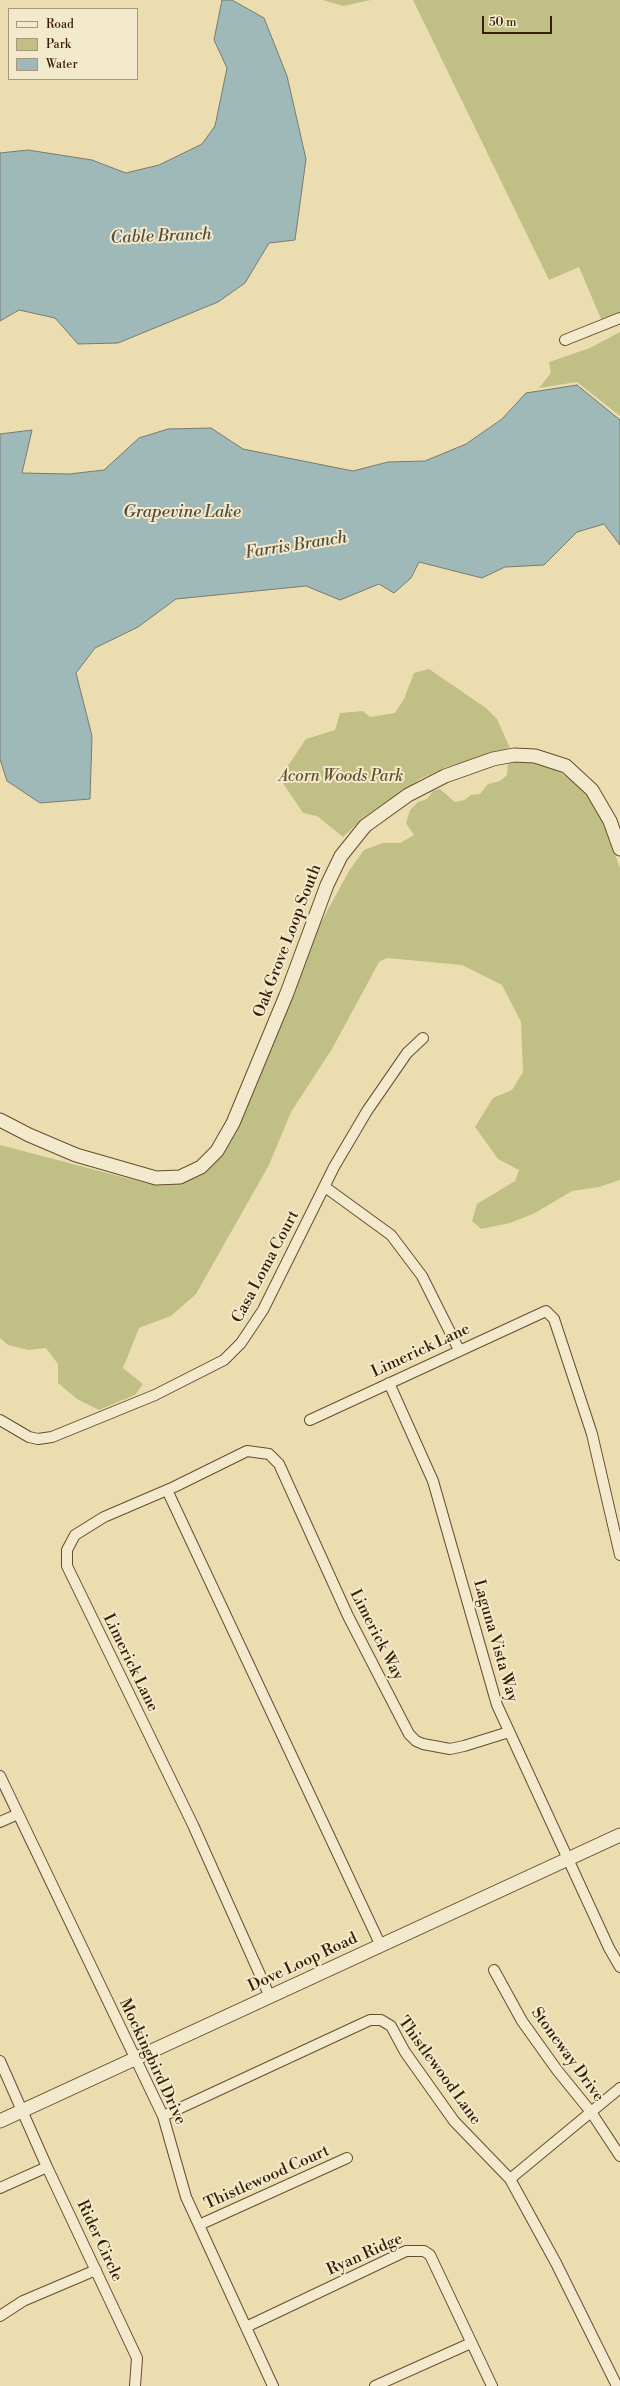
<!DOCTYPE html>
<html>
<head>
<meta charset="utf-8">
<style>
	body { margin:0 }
	#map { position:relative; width:620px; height:2386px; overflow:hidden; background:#ecddb0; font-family:"Libre Bodoni",serif }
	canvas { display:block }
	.legend { position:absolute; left:8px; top:8px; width:130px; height:72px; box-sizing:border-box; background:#f3e9cc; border:1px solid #a9977c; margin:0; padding:5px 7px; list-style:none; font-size:12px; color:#391d03 }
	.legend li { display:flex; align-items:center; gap:8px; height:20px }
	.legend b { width:20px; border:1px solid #a9977c }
	.scale { position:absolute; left:482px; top:16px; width:70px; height:18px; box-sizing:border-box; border:2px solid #391d03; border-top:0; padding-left:5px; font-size:12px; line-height:14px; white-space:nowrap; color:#391d03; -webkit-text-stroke:3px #f3e9cc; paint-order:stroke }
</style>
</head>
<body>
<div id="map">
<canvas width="620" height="2386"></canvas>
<ul class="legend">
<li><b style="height:5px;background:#f3e9cc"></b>Road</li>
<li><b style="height:11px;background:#c0bf86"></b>Park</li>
<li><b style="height:11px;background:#9eb9b7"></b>Water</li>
</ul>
<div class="scale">50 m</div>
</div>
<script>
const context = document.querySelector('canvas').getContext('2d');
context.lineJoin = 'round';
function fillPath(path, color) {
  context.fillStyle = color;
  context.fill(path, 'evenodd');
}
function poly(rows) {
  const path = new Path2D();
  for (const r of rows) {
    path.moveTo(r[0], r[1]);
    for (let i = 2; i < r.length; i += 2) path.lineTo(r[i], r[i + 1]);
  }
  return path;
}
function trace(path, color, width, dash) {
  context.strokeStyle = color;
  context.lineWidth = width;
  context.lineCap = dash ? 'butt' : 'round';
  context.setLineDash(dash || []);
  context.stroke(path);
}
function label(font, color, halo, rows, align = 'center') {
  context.font = font + ' "Libre Bodoni",serif';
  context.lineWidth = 4;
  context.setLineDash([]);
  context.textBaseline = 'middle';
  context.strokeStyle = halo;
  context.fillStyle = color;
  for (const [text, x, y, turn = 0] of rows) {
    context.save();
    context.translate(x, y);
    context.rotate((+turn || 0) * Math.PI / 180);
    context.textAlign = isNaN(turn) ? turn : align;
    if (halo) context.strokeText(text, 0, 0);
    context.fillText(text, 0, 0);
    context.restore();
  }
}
fillPath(poly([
	[323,0,371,0,343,6],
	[413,0,620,0,620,313,601,319,579,267,549,280],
	[620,332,620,416,577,382,539,388,551,373,549,362,590,348],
	[429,669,486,708,497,719,510,748,446,767,420,779,364,817,343,837,317,816,303,813,283,783,285,770,306,739,335,730,340,713,363,711,370,717,395,713,404,699,414,673],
	[524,762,553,767,581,787,593,803,602,819,620,868,620,1180,599,1187,572,1191,535,1213,510,1223,481,1229,472,1221,477,1204,515,1181,519,1170,498,1159,475,1127,493,1098,512,1090,523,1072,521,1022,502,985,462,965,387,958,379,962,332,1049,291,1112,269,1165,196,1294,171,1316,139,1328,123,1368,143,1384,135,1395,99,1410,77,1399,58,1383,58,1364,46,1348,28,1350,8,1345,0,1338,0,1145,149,1184,175,1184,205,1171,222,1155,236,1133,289,1006,319,926,349,871,364,850,383,843,400,843,414,835,406,823,410,810,418,802,427,799,433,791,440,789,455,802,464,800,471,795,480,794,488,784,500,781,507,775,508,763]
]), '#c0bf86');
const water = poly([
	[222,0,232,0,264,18,287,76,306,159,295,240,269,243,245,283,218,302,118,343,78,344,55,318,19,310,0,321,0,153,28,150,92,160,126,173,159,165,202,144,215,126,227,68,214,40,222,0],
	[577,385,620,420,620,545,604,524,577,532,544,565,505,567,482,578,419,562,411,578,394,593,379,584,340,600,306,586,176,599,138,627,95,648,76,673,92,736,90,799,40,803,7,781,0,759,0,434,32,430,22,473,69,474,104,470,139,438,168,429,211,428,243,449,353,471,388,462,425,461,466,444,502,419,526,393,577,385]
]);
fillPath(water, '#9eb9b7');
trace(water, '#767b6f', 1);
const minor = poly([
	[565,340,620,318],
	[325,1187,391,1235,422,1276,459,1350],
	[389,1383,433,1481,497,1705,609,1948,620,1967],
	[0,1420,29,1437,38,1439,52,1437,155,1395,224,1360,241,1343,263,1310,334,1167,367,1111,407,1053,423,1038],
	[310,1420,546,1311,554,1319,592,1434,620,1555],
	[167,1490,381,1946],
	[0,1776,163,2116,186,2197,273,2386],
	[0,1822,18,1814],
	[494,1970,522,2021,557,2070,591,2112,620,2156],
	[270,1997,193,1825,67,1566,67,1550,75,1535,104,1517,174,1487,247,1451,269,1454,279,1464,348,1616,409,1734,416,1741,423,1744,450,1749,464,1746,509,1732],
	[0,2061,47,2167,137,2358,135,2386],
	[163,2116,370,2020,381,2020,391,2026,405,2052,454,2121,510,2179,556,2263,617,2386],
	[510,2179,620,2088],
	[0,2188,47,2167],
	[199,2225,347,2158],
	[0,2316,23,2301,96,2270],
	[246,2327,406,2251,424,2251,430,2255,492,2386],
	[375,2386,471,2343]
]);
const tertiary = poly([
	[0,1120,29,1135,76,1155,156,1178,180,1177,201,1167,217,1151,233,1123,287,993,327,885,341,856,365,826,408,795,445,776,493,759,514,755,535,756,566,766,592,790,610,821,620,849],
	[0,2121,620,1835]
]);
trace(minor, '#664d2e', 12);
trace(tertiary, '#664d2e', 15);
trace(minor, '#f3e9cc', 10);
trace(tertiary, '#f3e9cc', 13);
label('italic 16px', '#624e2a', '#f3e9cc', [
	["Acorn Woods Park",341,777]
]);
label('16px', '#391d03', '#f3e9cc', [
	["Oak Grove Loop South",288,941,-69],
	["Casa Loma Court",266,1267,-62],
	["Limerick Lane",421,1351,-25],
	["Limerick Way",376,1635,63],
	["Laguna Vista Way",495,1641,74],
	["Limerick Lane",130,1663,64],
	["Dove Loop Road",303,1963,-25],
	["Stoneway Drive",567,2055,54],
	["Mockingbird Drive",152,2062,65],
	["Thistlewood Lane",439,2071,54],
	["Thistlewood Court",267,2178,-24],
	["Rider Circle",99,2241,65],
	["Ryan Ridge",365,2255,-24]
]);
label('italic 17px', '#574c39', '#f3e9cc', [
	["Cable Branch",161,237,-2],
	["Grapevine Lake",182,513],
	["Farris Branch",296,546,-9]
]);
</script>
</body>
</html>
